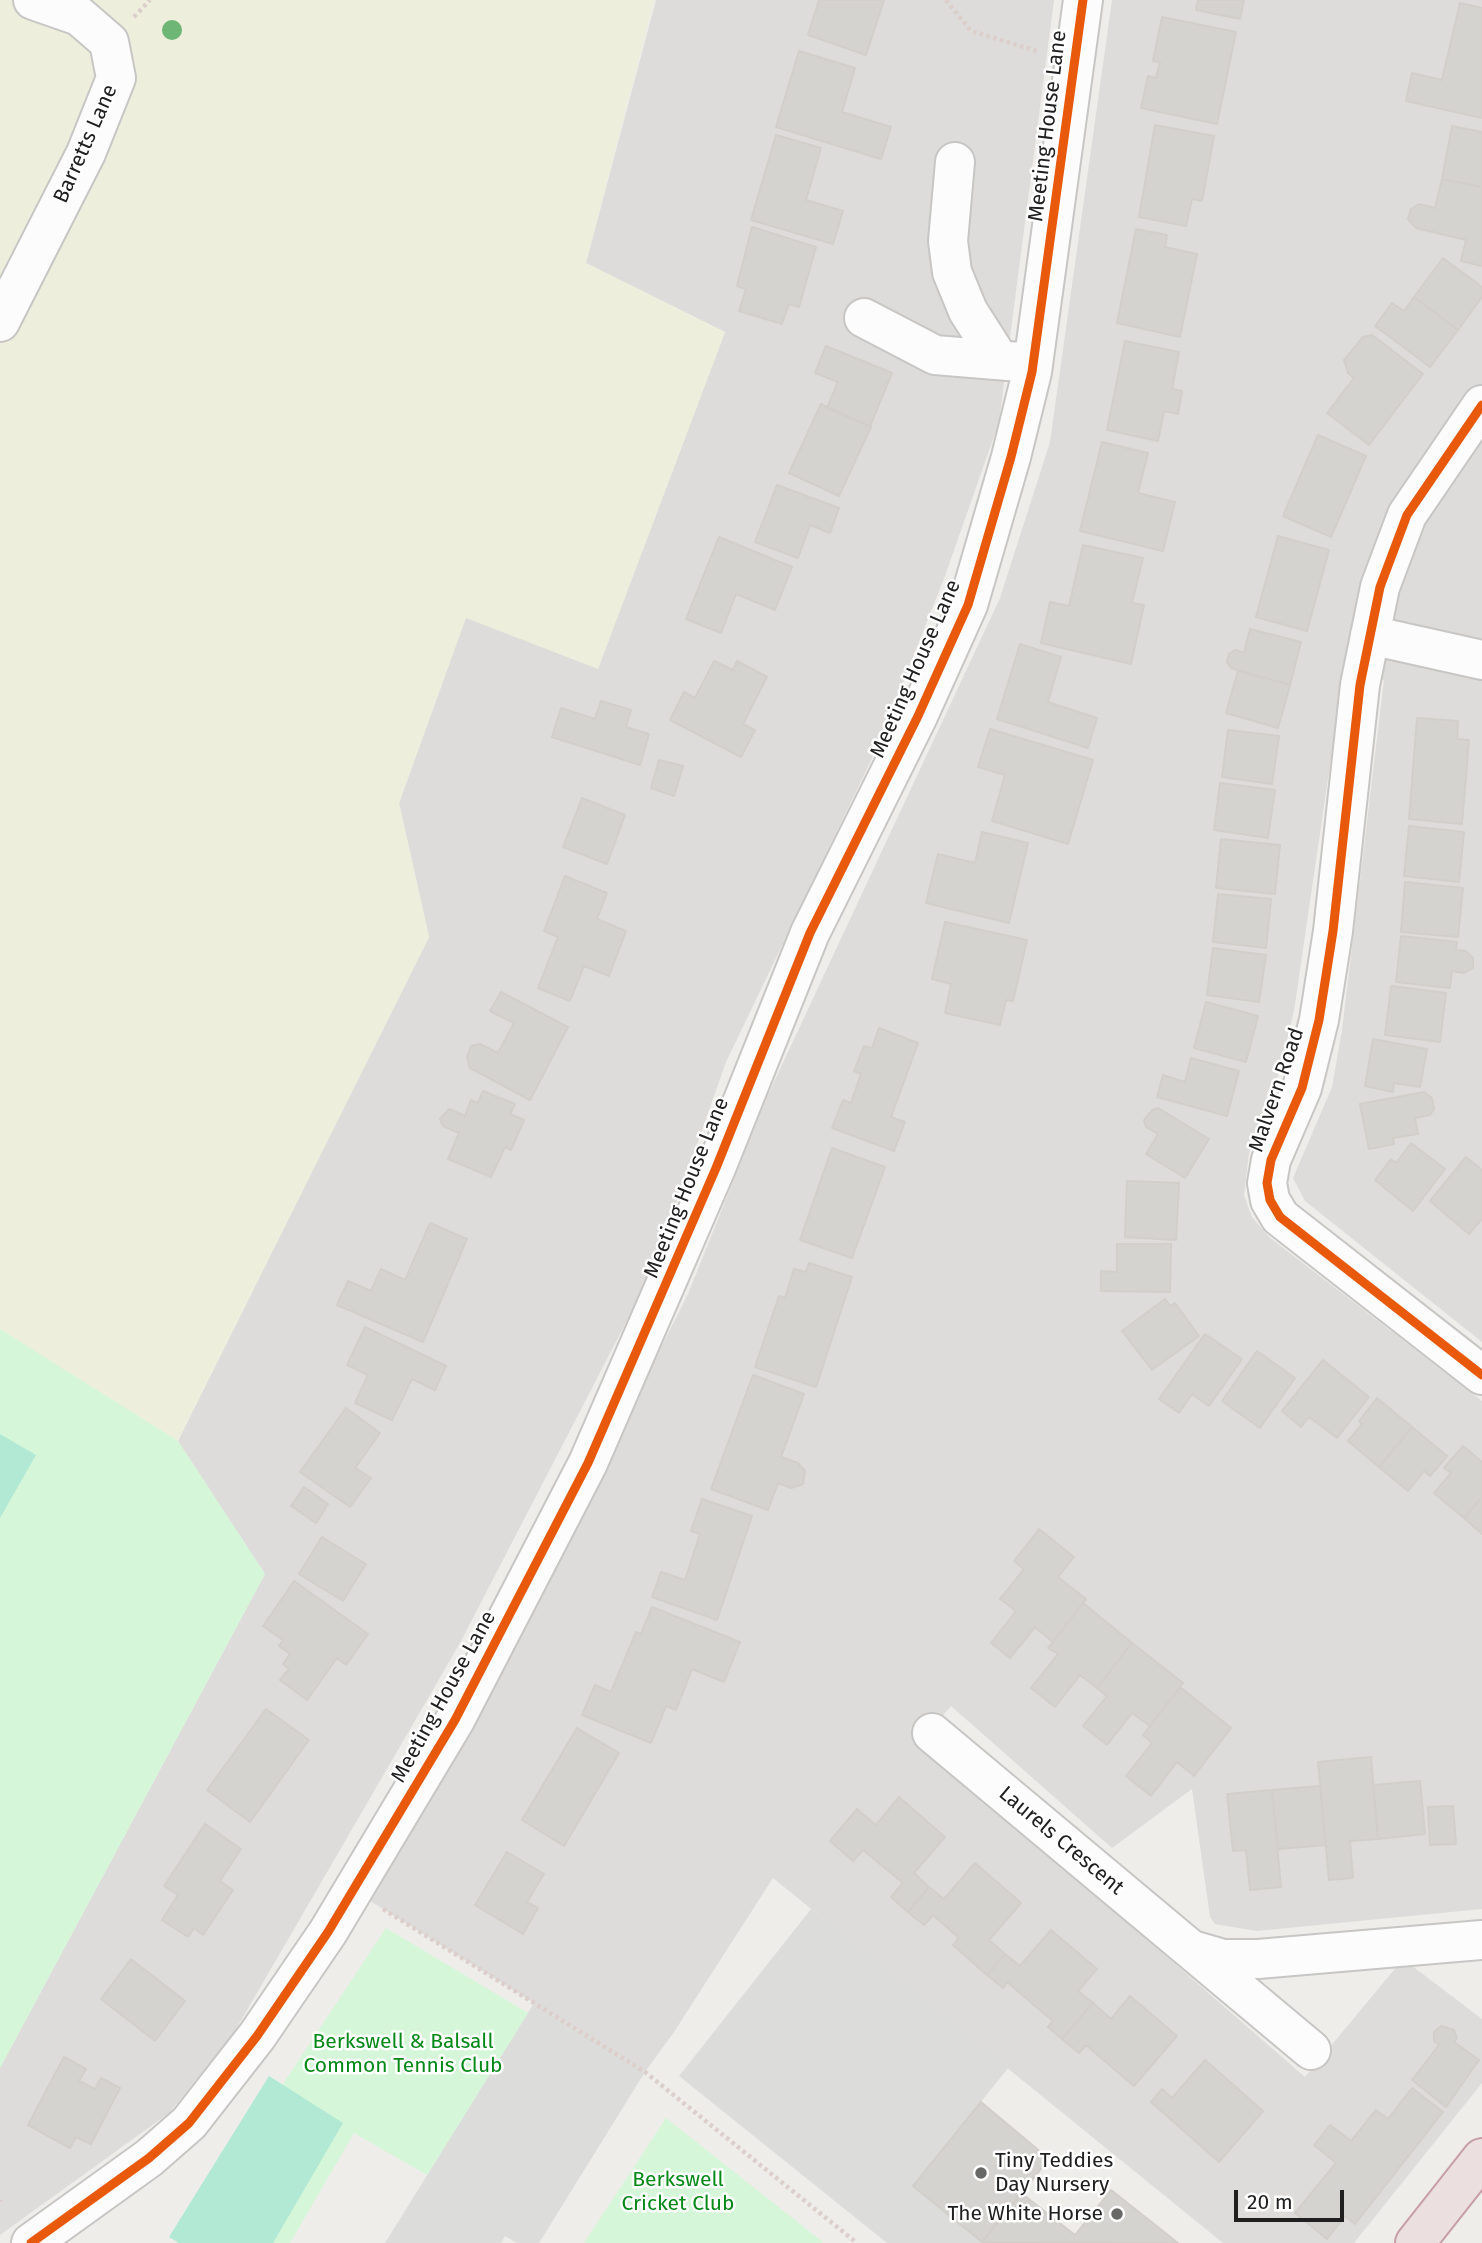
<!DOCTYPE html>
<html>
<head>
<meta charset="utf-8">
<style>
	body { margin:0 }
	#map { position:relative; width:1482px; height:2243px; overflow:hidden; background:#eeede9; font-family:"Fira Sans",sans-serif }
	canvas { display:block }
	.scale { position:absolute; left:1234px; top:2190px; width:110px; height:32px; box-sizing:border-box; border:4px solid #202020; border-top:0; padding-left:9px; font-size:21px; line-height:24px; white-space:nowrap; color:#202020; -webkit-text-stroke:5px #fff; paint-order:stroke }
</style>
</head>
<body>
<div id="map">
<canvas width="1482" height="2243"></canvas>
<div class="scale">20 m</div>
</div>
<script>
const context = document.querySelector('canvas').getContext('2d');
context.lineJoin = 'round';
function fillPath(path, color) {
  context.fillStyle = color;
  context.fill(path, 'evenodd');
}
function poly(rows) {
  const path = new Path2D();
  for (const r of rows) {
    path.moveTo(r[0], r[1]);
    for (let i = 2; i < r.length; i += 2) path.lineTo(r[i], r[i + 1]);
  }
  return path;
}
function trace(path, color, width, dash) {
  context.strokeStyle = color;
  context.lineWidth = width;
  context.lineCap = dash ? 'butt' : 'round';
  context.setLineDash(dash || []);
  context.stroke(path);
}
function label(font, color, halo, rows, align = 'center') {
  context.font = font + ' "Fira Sans",sans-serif';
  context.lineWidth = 5;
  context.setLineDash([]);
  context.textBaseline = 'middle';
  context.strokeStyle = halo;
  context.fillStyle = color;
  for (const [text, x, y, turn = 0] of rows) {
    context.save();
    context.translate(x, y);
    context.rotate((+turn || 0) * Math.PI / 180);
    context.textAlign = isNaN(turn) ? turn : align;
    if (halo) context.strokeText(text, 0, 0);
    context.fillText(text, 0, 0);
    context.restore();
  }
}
fillPath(poly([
	[656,0,1054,0,999,422,945,576,876,750,726,1062,651,1274,460,1643,232,2036,169,2113,0,2235,0,2068,265,1574,178,1441,429,937,399,803,466,617,598,668,725,332,586,263],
	[1112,0,1482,0,1482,1342,1305,1201,1293,1178,1332,1087,1342,1030,1384,680,1343,676,1294,1011,1279,1073,1249,1153,1244,1195,1252,1217,1269,1237,1482,1401,1482,1909,1257,1931,1215,1924,1210,1917,1192,1789,1112,1848,951,1706,920,1742,1305,2077,1403,1959,1482,2019,1482,2083,1354,2243,1223,2243,773,1878,674,2032,645,2072,370,1901,502,1662,688,1294,767,1097,1000,598,1050,442]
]), '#dddcda');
fillPath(poly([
	[811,1909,1009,2067,913,2186,983,2243,887,2243,679,2076],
	[534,2003,645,2072,539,2243,517,2243,505,2236,501,2243,385,2243]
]), '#dcdcda');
fillPath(poly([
	[0,0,654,0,586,263,725,332,598,669,466,618,399,803,429,937,178,1441,0,1329]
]), '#edefdc');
fillPath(poly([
	[0,1329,178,1441,265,1574,0,2068],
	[386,1928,528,2013,427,2175,354,2133,290,2243,178,2243],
	[666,2118,824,2243,584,2243]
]), '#d5f6d8');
fillPath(poly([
	[0,1434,36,1455,0,1518],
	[269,2076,343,2123,273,2243,179,2243,169,2237]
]), '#b1e9d5');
const building = poly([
	[819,0,884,0,866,55,808,35,819,0],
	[1198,0,1244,0,1240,19,1196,10,1198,0],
	[1460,3,1482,8,1482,118,1406,101,1412,73,1442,80,1460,3],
	[1162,17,1236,32,1217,124,1141,108,1148,76,1156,78,1160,62,1153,61,1162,17],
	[799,51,855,68,842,112,891,127,881,159,776,127,799,51],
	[1155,125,1214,136,1202,201,1192,199,1186,226,1139,217,1155,125],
	[1452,126,1482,132,1482,187,1442,179,1452,126],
	[776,135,821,148,806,200,843,211,833,244,751,220,776,135],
	[1442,179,1482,187,1482,266,1461,261,1466,240,1416,228,1408,219,1411,209,1419,204,1435,208,1442,179],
	[752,227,816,247,799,307,789,304,782,324,739,311,746,289,737,286,752,227],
	[1136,229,1167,235,1165,247,1197,254,1180,337,1117,323,1136,229],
	[1443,258,1482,287,1482,297,1458,330,1414,297,1443,258],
	[1414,297,1458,330,1430,367,1375,326,1392,303,1404,311,1414,297],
	[1372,335,1423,374,1369,445,1327,413,1354,378,1348,373,1344,360,1363,337,1372,335],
	[1125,341,1179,352,1172,389,1182,391,1178,414,1164,411,1158,441,1107,430,1125,341],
	[826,346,892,373,870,426,827,408,838,382,815,373,826,346],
	[821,404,871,427,839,496,789,473,821,404],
	[1318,435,1366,456,1331,537,1283,516,1318,435],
	[1102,442,1148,453,1138,493,1175,502,1163,551,1080,531,1102,442],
	[777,485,839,508,830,533,810,525,798,558,755,542,777,485],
	[1278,536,1329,550,1307,631,1256,617,1278,536],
	[719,537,792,567,775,610,736,594,721,633,686,619,719,537],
	[1083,545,1143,558,1132,603,1144,605,1131,664,1041,643,1050,602,1069,606,1083,545],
	[1250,629,1301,642,1290,685,1231,668,1227,662,1229,654,1235,650,1244,653,1250,629],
	[1020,644,1061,657,1048,702,1097,718,1088,748,997,719,1020,644],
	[714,661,733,670,737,661,767,677,743,724,755,730,741,757,670,720,684,692,695,698,714,661],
	[1238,671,1290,685,1278,728,1226,713,1238,671],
	[601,701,631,710,626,727,649,734,640,765,552,737,561,708,595,719,601,701],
	[1417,718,1458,721,1457,739,1469,740,1462,824,1409,819,1417,718],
	[990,729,1093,760,1068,844,992,821,1005,775,978,767,990,729],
	[1228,730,1279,736,1272,784,1222,777,1228,730],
	[659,760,683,766,674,796,651,788,659,760],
	[1220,783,1275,790,1268,838,1214,830,1220,783],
	[582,798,625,815,607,864,563,847,582,798],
	[1409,826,1464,832,1459,882,1404,876,1409,826],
	[982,832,1028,843,1009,923,926,903,938,854,975,863,982,832],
	[1221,839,1280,845,1275,894,1216,888,1221,839],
	[565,876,607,893,597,919,626,931,609,976,584,966,570,1001,538,988,558,937,544,931,565,876],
	[1405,882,1463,888,1458,937,1401,932,1405,882],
	[1218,894,1271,899,1266,948,1213,942,1218,894],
	[945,922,1027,940,1013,1001,1006,1000,1000,1025,945,1013,951,984,932,979,945,922],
	[1401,936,1457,942,1456,950,1466,951,1473,958,1473,968,1464,973,1452,971,1450,988,1396,982,1401,936],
	[1213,948,1266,955,1259,1002,1207,995,1213,948],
	[1391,986,1446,993,1440,1042,1385,1035,1391,986],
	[501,992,568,1027,530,1100,470,1068,467,1057,471,1046,480,1044,498,1053,514,1023,490,1011,501,992],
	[1206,1002,1258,1016,1246,1062,1194,1048,1206,1002],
	[879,1028,918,1043,891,1117,905,1122,894,1151,832,1128,843,1100,851,1103,861,1074,854,1071,864,1046,872,1048,879,1028],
	[1373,1039,1427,1049,1420,1087,1394,1083,1393,1092,1365,1086,1373,1039],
	[1191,1058,1239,1071,1227,1116,1157,1097,1163,1075,1185,1082,1191,1058],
	[483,1091,515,1104,510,1114,524,1120,511,1150,505,1147,491,1177,448,1159,459,1133,443,1126,440,1119,449,1109,465,1116,471,1100,478,1103,483,1091],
	[1424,1092,1432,1098,1434,1109,1430,1115,1415,1118,1418,1134,1393,1138,1394,1144,1369,1149,1360,1104,1424,1092],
	[1158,1108,1209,1139,1185,1178,1146,1154,1158,1134,1146,1127,1144,1120,1152,1110,1158,1108],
	[1411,1143,1445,1169,1413,1211,1375,1180,1391,1159,1396,1163,1411,1143],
	[832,1148,885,1167,852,1258,800,1240,832,1148],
	[1466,1157,1482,1170,1482,1219,1469,1234,1430,1201,1466,1157],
	[1127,1181,1179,1183,1176,1240,1125,1237,1127,1181],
	[430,1223,467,1239,423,1342,337,1305,348,1281,371,1291,381,1269,405,1280,430,1223],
	[1117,1244,1171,1244,1170,1292,1101,1291,1101,1271,1117,1272,1117,1244],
	[809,1263,852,1277,816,1387,755,1367,779,1296,785,1298,794,1269,806,1272,809,1263],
	[1165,1299,1170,1306,1175,1303,1199,1336,1152,1370,1122,1331,1165,1299],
	[365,1327,446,1366,435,1390,412,1379,392,1420,355,1403,368,1375,347,1365,365,1327],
	[1205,1334,1242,1359,1209,1406,1192,1394,1179,1413,1159,1399,1205,1334],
	[1257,1351,1295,1378,1260,1428,1222,1401,1257,1351],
	[1323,1360,1369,1397,1337,1438,1309,1417,1301,1427,1282,1411,1323,1360],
	[753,1375,804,1394,781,1457,798,1463,805,1471,803,1484,791,1488,778,1483,768,1510,711,1489,753,1375],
	[1377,1398,1412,1427,1379,1467,1348,1441,1362,1424,1359,1421,1377,1398],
	[346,1408,380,1433,355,1468,371,1478,350,1507,300,1472,346,1408],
	[1412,1427,1447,1456,1430,1476,1424,1471,1408,1491,1379,1467,1412,1427],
	[1463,1446,1482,1462,1482,1497,1464,1518,1434,1493,1451,1473,1444,1468,1463,1446],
	[304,1487,328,1504,316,1523,291,1506,304,1487],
	[1482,1497,1482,1534,1464,1518,1482,1497],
	[702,1499,752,1516,717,1620,652,1597,661,1572,685,1580,700,1534,691,1531,702,1499],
	[1039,1529,1074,1557,1058,1577,1086,1599,1053,1642,1035,1627,1010,1658,991,1643,1016,1611,1000,1599,1024,1569,1014,1561,1039,1529],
	[322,1537,366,1564,343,1601,299,1574,322,1537],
	[294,1581,368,1634,346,1665,337,1658,307,1700,280,1680,289,1669,283,1664,290,1654,279,1646,283,1640,263,1626,294,1581],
	[1083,1603,1132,1643,1097,1688,1080,1675,1055,1707,1031,1688,1058,1654,1048,1648,1083,1603],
	[652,1607,740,1642,724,1682,692,1669,676,1710,666,1706,651,1743,582,1715,595,1685,611,1692,636,1632,641,1634,652,1607],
	[1132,1643,1183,1683,1150,1726,1132,1713,1107,1745,1083,1726,1107,1696,1097,1688,1132,1643],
	[1180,1687,1231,1728,1194,1776,1177,1762,1151,1796,1126,1776,1152,1743,1143,1735,1180,1687],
	[266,1709,309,1740,250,1822,207,1790,266,1709],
	[577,1728,619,1753,564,1846,522,1820,577,1728],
	[1371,1757,1378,1839,1350,1841,1353,1878,1329,1880,1318,1762,1371,1757],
	[1420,1781,1425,1834,1378,1839,1373,1785,1420,1781],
	[1320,1786,1326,1845,1278,1849,1272,1790,1320,1786],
	[1272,1790,1281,1887,1250,1890,1246,1850,1233,1851,1227,1794,1272,1790],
	[899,1797,945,1837,914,1873,929,1887,908,1912,891,1897,903,1883,863,1850,853,1861,830,1841,857,1809,876,1825,899,1797],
	[1453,1806,1456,1844,1430,1845,1428,1807,1453,1806],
	[205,1824,241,1849,220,1881,233,1890,203,1935,194,1928,188,1937,162,1920,178,1895,164,1886,205,1824],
	[507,1852,544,1874,527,1902,538,1908,523,1934,475,1905,507,1852],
	[975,1863,1021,1903,989,1940,1005,1954,987,1975,953,1945,959,1938,933,1915,924,1925,908,1912,929,1887,944,1899,975,1863],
	[1051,1930,1097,1969,1078,1991,1093,2003,1062,2039,1048,2027,1053,2021,1007,1982,1003,1988,987,1975,1005,1954,1020,1966,1051,1930],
	[131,1959,185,2001,155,2041,101,1999,131,1959],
	[1130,1996,1177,2036,1134,2086,1086,2045,1079,2053,1062,2039,1093,2003,1111,2019,1130,1996],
	[1441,2026,1454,2030,1457,2038,1454,2042,1479,2060,1446,2107,1412,2080,1439,2045,1434,2041,1434,2032,1441,2026],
	[64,2057,86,2069,79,2081,95,2089,101,2078,120,2088,91,2144,76,2137,70,2148,28,2125,64,2057],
	[1205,2060,1263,2111,1219,2162,1151,2102,1162,2089,1172,2098,1205,2060],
	[1412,2088,1443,2112,1355,2224,1345,2216,1327,2239,1295,2213,1336,2163,1314,2145,1330,2125,1351,2141,1376,2110,1388,2119,1412,2088],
	[981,2102,1049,2159,982,2242,913,2186,981,2102],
	[1111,2190,1178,2243,982,2242,1021,2193,1075,2235,1111,2190]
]);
fillPath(building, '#d5d3d0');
trace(building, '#d2cfca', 2);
const minor = poly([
	[955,162,948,241,952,272,968,311,998,358],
	[864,318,935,355,1020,362],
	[0,322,86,153,116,78,109,42,79,16,33,0],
	[1482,405,1407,515,1380,587,1360,685,1333,931,1319,1020,1302,1088,1271,1160,1267,1183,1270,1200,1280,1217,1482,1375],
	[1370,635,1482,660],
	[932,1733,1311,2050],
	[1192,1950,1223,1959,1258,1959,1482,1940],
	[31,2243,149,2158,189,2123,257,2036,328,1932,455,1720,588,1463,716,1168,810,933,918,716,968,605,1011,457,1032,372,1083,0]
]);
const highway = poly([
	[1415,2243,1482,2158]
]);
trace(minor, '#c7c6c5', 42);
trace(highway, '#c69ea8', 42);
trace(poly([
	[946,0,971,31,1040,52],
	[134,17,150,0],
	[383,1909,645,2072,857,2243],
	[0,2200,0,2202]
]), '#dcceca', 4.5, [3.5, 3.5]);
trace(minor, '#fcfcfc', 38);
trace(highway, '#ebdfe0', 38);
trace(poly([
	[1482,405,1407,515,1380,587,1360,685,1333,931,1319,1020,1302,1088,1271,1160,1267,1183,1270,1200,1280,1217,1482,1375],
	[31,2243,149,2158,189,2123,257,2036,328,1932,455,1720,588,1463,716,1168,810,933,918,716,968,605,1011,457,1032,372,1083,0]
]), '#e8590c', 9);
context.fillStyle = '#6db676';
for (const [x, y] of [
	[172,30]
]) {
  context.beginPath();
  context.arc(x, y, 10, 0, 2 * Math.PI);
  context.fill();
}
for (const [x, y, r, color] of [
	[981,2173,7,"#686866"],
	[1117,2214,7,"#686866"]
]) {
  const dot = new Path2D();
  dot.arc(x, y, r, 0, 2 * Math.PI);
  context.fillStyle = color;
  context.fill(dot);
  trace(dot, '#fff', 2.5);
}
label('21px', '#202020', '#fff', [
	["Meeting House Lane",1048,126,-83],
	["Barretts Lane",86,144,-66],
	["Meeting House Lane",916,669,-66],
	["Malvern Road",1277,1090,-71],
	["Meeting House Lane",687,1188,-68],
	["Meeting House Lane",444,1697,-61],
	["Laurels Crescent",1061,1841,40]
]);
label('21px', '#048917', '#fff', [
	["Berkswell & Balsall",403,2042],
	["Common Tennis Club",403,2066],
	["Berkswell",678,2180],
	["Cricket Club",678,2204]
]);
label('21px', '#202020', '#fff', [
	["Tiny Teddies",995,2161],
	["Day Nursery",995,2185],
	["The White Horse",1103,2214,"right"]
], 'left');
</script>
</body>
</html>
